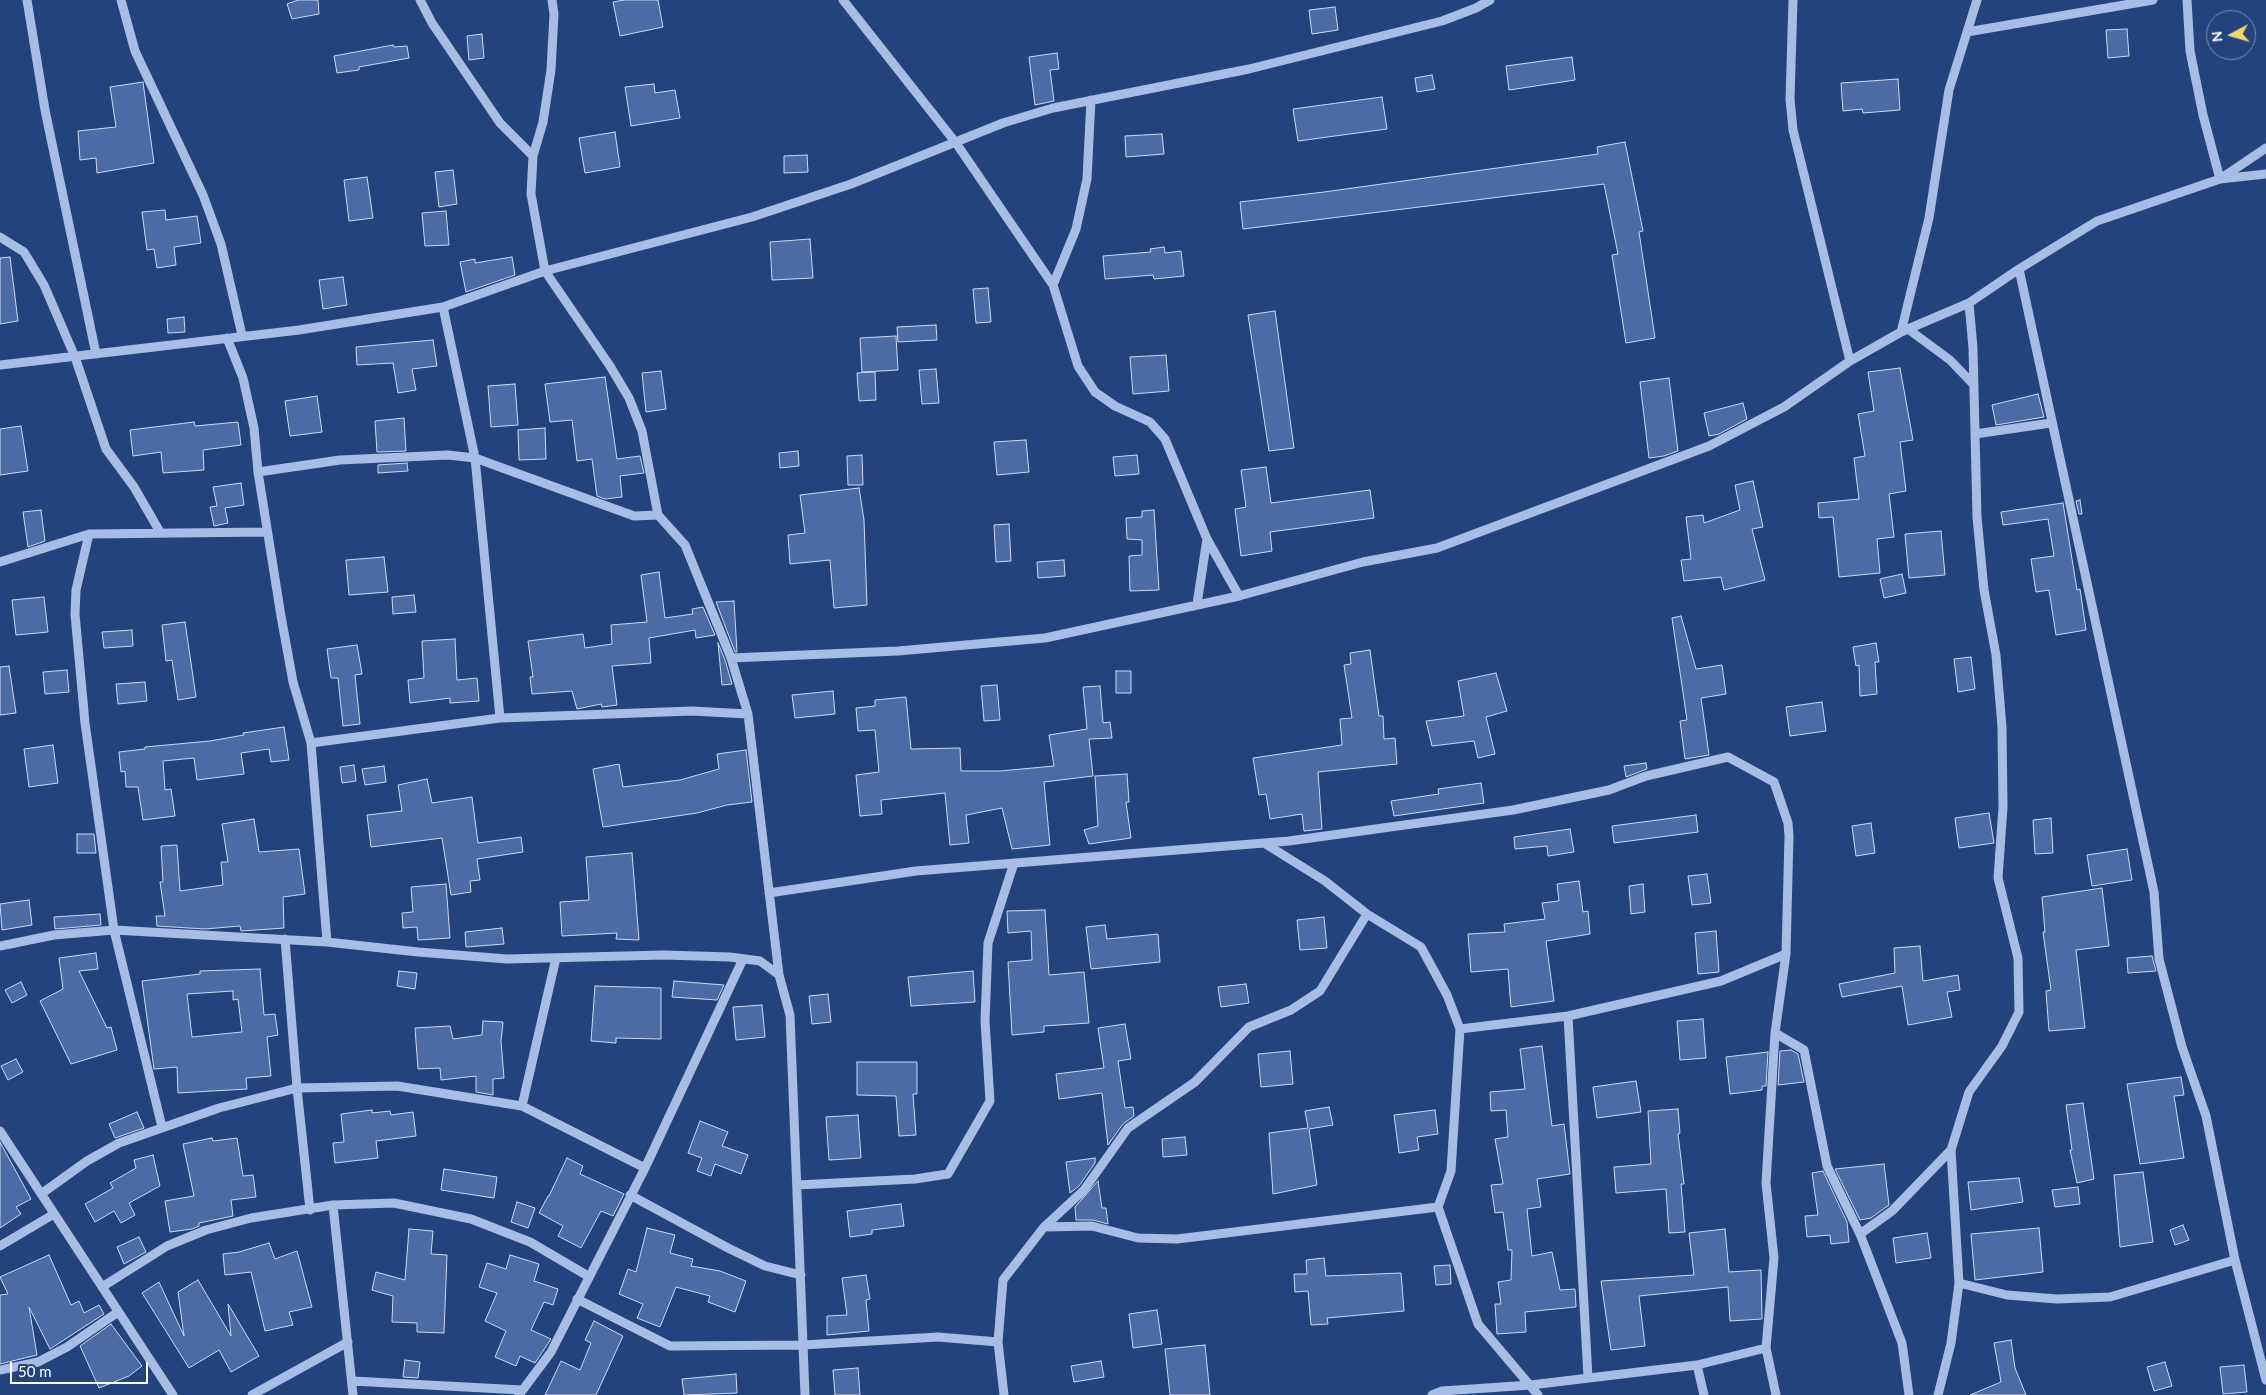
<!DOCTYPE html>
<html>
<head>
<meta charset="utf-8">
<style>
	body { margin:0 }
	#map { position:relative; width:2266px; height:1395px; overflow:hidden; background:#24427b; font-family:Lato,sans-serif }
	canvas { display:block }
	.north { position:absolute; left:2206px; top:10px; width:50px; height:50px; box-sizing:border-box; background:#24427b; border:1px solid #7c8eb0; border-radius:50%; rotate:264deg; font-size:14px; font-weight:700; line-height:20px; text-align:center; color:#fff }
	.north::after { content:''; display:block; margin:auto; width:18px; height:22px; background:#efd56c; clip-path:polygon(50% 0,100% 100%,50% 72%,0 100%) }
	.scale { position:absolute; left:10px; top:1362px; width:138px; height:22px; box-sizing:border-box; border:2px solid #fff; border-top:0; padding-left:6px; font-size:15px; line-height:18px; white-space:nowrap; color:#fff; -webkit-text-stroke:4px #24427b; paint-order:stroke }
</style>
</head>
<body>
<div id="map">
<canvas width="2266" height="1395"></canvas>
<div class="north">N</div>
<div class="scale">50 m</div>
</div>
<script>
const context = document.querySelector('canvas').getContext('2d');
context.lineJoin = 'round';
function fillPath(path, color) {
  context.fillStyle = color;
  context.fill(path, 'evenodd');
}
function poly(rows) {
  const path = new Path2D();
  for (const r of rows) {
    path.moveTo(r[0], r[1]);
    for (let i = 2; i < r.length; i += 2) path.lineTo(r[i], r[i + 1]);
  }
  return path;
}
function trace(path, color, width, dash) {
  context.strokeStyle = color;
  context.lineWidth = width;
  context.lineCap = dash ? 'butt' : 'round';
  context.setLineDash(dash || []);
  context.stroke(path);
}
const building = poly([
	[298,0,318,0,319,14,292,19,287,4,298,0],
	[624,0,658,0,663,27,620,36,613,2,624,0],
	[1335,7,1338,30,1312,34,1309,10,1335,7],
	[2127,29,2129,56,2108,58,2106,30,2127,29],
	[482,34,484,58,469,60,467,36,482,34],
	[393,45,394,47,407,46,409,58,359,67,359,70,337,73,334,56,393,45],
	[1057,53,1059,69,1050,70,1054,101,1035,105,1029,57,1057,53],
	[1572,57,1575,80,1509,90,1506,66,1572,57],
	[1432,75,1435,89,1417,92,1415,78,1432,75],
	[1898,79,1900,110,1863,113,1862,109,1843,111,1841,83,1898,79],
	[143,82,154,163,97,173,96,158,80,160,78,131,116,127,110,87,143,82],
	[654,84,655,93,675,90,680,118,631,126,625,87,654,84],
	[1382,97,1387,129,1298,141,1293,109,1382,97],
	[615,132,620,167,585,173,579,138,615,132],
	[1162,134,1164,154,1126,157,1125,136,1162,134],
	[1625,142,1643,231,1639,232,1655,338,1626,343,1612,255,1618,254,1604,184,1243,229,1240,202,1324,192,1598,154,1597,147,1625,142],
	[807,155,808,172,784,173,784,156,807,155],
	[453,170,457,204,439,207,435,172,453,170],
	[367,177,373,218,349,221,344,180,367,177],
	[165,210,166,220,197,216,201,243,174,247,176,265,157,268,154,249,147,250,142,212,165,210],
	[446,211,449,245,425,246,422,213,446,211],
	[810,239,813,278,772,280,770,242,810,239],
	[1164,247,1165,253,1181,251,1184,276,1154,279,1153,275,1105,279,1103,256,1151,252,1150,249,1164,247],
	[10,257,18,321,0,324,0,258,10,257],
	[512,257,515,275,466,292,460,262,475,259,475,263,512,257],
	[343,277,347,305,323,309,319,280,343,277],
	[988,288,991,322,976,323,973,289,988,288],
	[1275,311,1294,448,1269,451,1248,315,1275,311],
	[184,317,185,332,168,333,167,319,184,317],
	[936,325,937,340,898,342,897,327,936,325],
	[896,336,898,370,862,372,860,338,896,336],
	[433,340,437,366,412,369,416,390,398,393,393,363,357,365,356,347,433,340],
	[1166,355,1169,391,1133,394,1130,357,1166,355],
	[1900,368,1913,440,1900,442,1906,491,1889,494,1894,537,1877,539,1880,573,1839,577,1833,517,1819,518,1818,503,1859,499,1854,458,1865,456,1858,414,1874,411,1868,372,1900,368],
	[936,369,939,403,922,404,919,370,936,369],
	[661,371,666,409,646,412,642,373,661,371],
	[875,372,876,400,859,401,857,373,875,372],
	[605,377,617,459,640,456,644,473,620,476,622,497,605,499,597,496,592,459,577,461,572,420,550,422,545,384,605,377],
	[1669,378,1678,451,1664,456,1649,458,1640,382,1669,378],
	[515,384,518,425,491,427,488,386,515,384],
	[2038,394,2044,417,1996,425,1992,405,2038,394],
	[317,396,322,432,290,436,285,401,317,396],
	[1743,403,1747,419,1719,434,1709,436,1704,413,1743,403],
	[404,418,406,451,377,452,375,421,404,418],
	[194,422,195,426,238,422,241,445,203,450,204,470,163,473,161,452,133,456,130,430,194,422],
	[21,426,28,471,0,475,0,429,21,426],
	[545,428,546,459,519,460,518,430,545,428],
	[1026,440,1029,472,997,475,994,442,1026,440],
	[798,451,799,466,780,468,779,453,798,451],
	[862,455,863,485,848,485,847,456,862,455],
	[1137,455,1139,474,1115,476,1113,457,1137,455],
	[407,463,408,471,378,473,378,465,407,463],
	[1266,467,1271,503,1370,490,1374,518,1270,532,1272,551,1241,556,1235,509,1246,507,1241,470,1266,467],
	[1753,481,1763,527,1752,529,1765,580,1724,590,1721,577,1684,581,1681,560,1691,559,1686,517,1703,515,1704,523,1740,510,1735,485,1753,481],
	[241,483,244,505,225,508,228,523,214,526,210,507,217,506,213,487,241,483],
	[859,488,864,520,867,605,834,608,830,560,790,564,788,535,805,533,800,495,859,488],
	[2080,500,2082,514,2079,514,2076,501,2080,500],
	[2063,503,2077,590,2080,589,2086,630,2056,635,2049,590,2036,592,2031,559,2054,556,2048,519,2003,525,2001,512,2063,503],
	[41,510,45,541,28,547,23,512,41,510],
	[1154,510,1159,590,1130,591,1129,556,1142,555,1142,540,1127,539,1126,518,1142,517,1142,511,1154,510],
	[1009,524,1011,561,996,562,994,525,1009,524],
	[1941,531,1945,575,1909,578,1905,534,1941,531],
	[384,557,388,592,349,595,346,560,384,557],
	[1064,560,1065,576,1038,578,1037,562,1064,560],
	[659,572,665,618,693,614,692,609,703,607,715,635,696,638,695,630,649,638,651,663,612,666,617,705,602,707,601,704,577,709,572,691,532,694,530,677,533,677,528,641,583,634,585,648,612,644,611,625,647,622,641,575,659,572],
	[1902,574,1906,593,1884,598,1880,579,1902,574],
	[414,595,416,612,393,614,392,597,414,595],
	[44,597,48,632,16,635,12,600,44,597],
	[734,601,737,652,735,652,716,602,734,601],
	[1681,616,1696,669,1722,665,1726,694,1701,698,1709,755,1685,759,1680,721,1687,720,1672,618,1681,616],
	[185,622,196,697,178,700,172,660,166,661,162,625,185,622],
	[132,630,133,646,104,648,102,632,132,630],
	[455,639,457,680,477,678,479,701,450,703,450,698,410,703,408,680,424,678,422,641,455,639],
	[718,643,725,660,732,684,722,685,718,643],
	[1876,643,1879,662,1875,662,1877,694,1860,696,1859,665,1856,666,1853,647,1876,643],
	[357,645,362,674,355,675,360,724,343,726,338,678,331,678,327,649,357,645],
	[1370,650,1379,716,1383,716,1384,739,1395,738,1397,764,1318,772,1322,829,1304,831,1302,814,1270,819,1266,794,1259,795,1253,758,1342,745,1340,719,1352,718,1344,665,1351,664,1350,653,1370,650],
	[1971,657,1975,689,1958,692,1954,659,1971,657],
	[9,666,16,713,0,715,0,667,9,666],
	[67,670,69,692,45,694,43,672,67,670],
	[1116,671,1131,671,1131,693,1116,693,1116,671],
	[1496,673,1507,711,1486,717,1495,754,1478,758,1474,741,1432,746,1426,721,1464,716,1458,681,1496,673],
	[145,682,147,701,118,704,116,684,145,682],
	[997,685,1000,720,984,721,981,686,997,685],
	[1100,686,1103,723,1110,722,1112,738,1089,739,1093,776,1044,782,1050,845,1012,849,1002,808,966,815,969,843,950,845,945,793,881,800,882,814,860,816,856,775,879,772,875,730,858,731,856,708,875,706,875,700,906,697,911,749,960,748,961,771,1000,771,1054,766,1049,735,1087,729,1083,687,1100,686],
	[833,691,835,714,795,718,792,695,833,691],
	[1822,702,1826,731,1790,736,1786,707,1822,702],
	[284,727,289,760,271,762,269,749,241,753,244,774,197,780,194,758,163,761,165,790,171,789,175,816,143,820,138,787,126,787,125,771,121,772,119,752,145,749,145,747,210,741,244,735,243,733,284,727],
	[53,745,58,783,29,787,24,749,53,745],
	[746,750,752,802,727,805,697,813,603,827,593,769,619,764,623,787,680,780,719,769,717,754,746,750],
	[1646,763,1647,769,1626,777,1624,766,1646,763],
	[354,765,356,781,342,783,340,767,354,765],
	[384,766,386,782,365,785,362,769,384,766],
	[1127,774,1129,802,1126,802,1131,838,1089,844,1084,830,1098,826,1095,776,1127,774],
	[427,779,432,803,472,797,478,843,521,837,523,852,477,859,480,880,470,881,471,892,451,895,442,838,371,847,367,815,402,811,398,785,427,779],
	[1481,783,1484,803,1394,816,1391,801,1439,794,1438,789,1481,783],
	[1989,813,1994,843,1959,848,1955,818,1989,813],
	[1696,815,1698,832,1614,843,1612,826,1696,815],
	[2051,818,2053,853,2035,854,2033,820,2051,818],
	[254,819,259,852,299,849,305,894,283,897,284,928,241,931,240,926,205,929,157,926,156,916,165,916,160,882,163,882,161,846,177,845,180,891,223,885,221,862,228,862,222,824,254,819],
	[1871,823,1875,853,1856,856,1852,826,1871,823],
	[1570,829,1574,852,1548,856,1547,846,1515,849,1514,837,1570,829],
	[77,834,94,834,96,853,77,853,77,834],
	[2127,849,2132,880,2092,886,2087,855,2127,849],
	[632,853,639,940,616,939,617,933,562,936,560,902,589,900,586,857,632,853],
	[1707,874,1711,903,1692,905,1688,876,1707,874],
	[1579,881,1583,912,1588,911,1590,934,1546,941,1554,1001,1511,1007,1508,969,1471,972,1468,934,1505,932,1504,924,1545,919,1542,903,1559,901,1557,884,1579,881],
	[446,884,450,938,418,940,417,927,403,928,402,913,413,912,411,887,446,884],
	[1643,884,1645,912,1631,914,1629,886,1643,884],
	[2102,888,2109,946,2076,950,2085,1028,2049,1031,2046,991,2051,990,2043,932,2045,932,2042,897,2102,888],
	[29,900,32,925,2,930,0,904,29,900],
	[1045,910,1049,975,1084,972,1089,1023,1044,1026,1044,1032,1012,1035,1008,962,1032,960,1031,931,1008,933,1007,911,1045,910],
	[100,914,101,925,55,929,54,917,100,914],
	[1324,917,1327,948,1300,950,1297,920,1324,917],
	[1105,925,1107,939,1158,934,1160,962,1091,969,1086,927,1105,925],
	[502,928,504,944,466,947,465,932,502,928],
	[1716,931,1719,972,1698,974,1695,933,1716,931],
	[1920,946,1923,981,1958,975,1960,990,1947,992,1952,1017,1908,1025,1902,986,1842,997,1839,984,1895,973,1894,948,1920,946],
	[96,953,98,969,79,971,107,1028,111,1027,117,1050,71,1064,40,1001,63,989,59,958,96,953],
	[2152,956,2156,971,2128,973,2127,958,2152,956],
	[260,969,264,1015,275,1014,278,1035,267,1037,271,1076,246,1078,247,1089,178,1093,177,1067,154,1069,142,981,200,974,200,971,260,969],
	[233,991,233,1000,238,999,242,1032,192,1037,187,994,233,991],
	[399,971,417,973,415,989,397,986,399,971],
	[973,971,975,1002,911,1006,908,977,973,971],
	[674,981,724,985,717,1000,672,997,674,981],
	[21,982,27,995,12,1003,5,990,21,982],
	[1246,984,1249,1003,1221,1007,1218,987,1246,984],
	[595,986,661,988,661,1039,616,1038,616,1043,591,1041,595,986],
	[828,994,831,1022,812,1024,809,996,828,994],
	[762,1005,765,1037,736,1040,733,1007,762,1005],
	[1703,1019,1706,1058,1680,1060,1677,1021,1703,1019],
	[483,1021,503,1022,501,1041,504,1078,493,1079,493,1095,476,1092,476,1076,441,1080,440,1068,418,1069,415,1028,450,1026,453,1039,482,1035,483,1021],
	[1125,1024,1131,1059,1118,1061,1125,1108,1133,1107,1134,1116,1123,1124,1108,1145,1102,1093,1059,1099,1056,1074,1104,1068,1098,1028,1125,1024],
	[1542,1046,1552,1126,1564,1124,1570,1174,1537,1179,1541,1207,1527,1209,1532,1256,1552,1252,1560,1290,1575,1289,1576,1307,1525,1312,1526,1332,1497,1334,1495,1304,1501,1304,1498,1282,1511,1280,1512,1250,1508,1250,1503,1212,1495,1213,1491,1185,1503,1184,1495,1139,1508,1137,1506,1110,1491,1111,1490,1092,1525,1089,1520,1049,1542,1046],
	[1791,1050,1798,1054,1804,1082,1778,1085,1780,1051,1791,1050],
	[1290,1051,1293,1084,1261,1087,1258,1054,1290,1051],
	[1768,1052,1766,1086,1762,1086,1762,1090,1730,1094,1726,1057,1768,1052],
	[16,1059,23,1072,8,1080,1,1066,16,1059],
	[857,1062,917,1062,917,1094,913,1094,916,1135,899,1136,896,1096,857,1095,857,1062],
	[2181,1077,2184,1095,2174,1096,2184,1158,2140,1164,2127,1084,2181,1077],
	[1636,1081,1641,1112,1597,1118,1593,1087,1636,1081],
	[2083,1103,2094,1179,2077,1183,2070,1150,2072,1150,2066,1105,2083,1103],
	[1329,1107,1333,1125,1309,1129,1317,1185,1273,1194,1269,1133,1308,1128,1305,1111,1329,1107],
	[1678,1109,1680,1133,1678,1134,1684,1184,1681,1184,1685,1232,1669,1233,1666,1189,1616,1193,1614,1167,1651,1164,1648,1111,1678,1109],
	[372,1110,372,1113,390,1111,391,1115,413,1112,416,1136,376,1141,378,1158,335,1163,333,1143,344,1142,341,1114,372,1110],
	[1435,1110,1438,1134,1417,1137,1419,1150,1399,1153,1394,1115,1435,1110],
	[137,1112,144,1128,115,1138,109,1124,137,1112],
	[858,1115,861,1158,829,1160,826,1117,858,1115],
	[700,1121,728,1132,722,1146,748,1155,741,1174,715,1164,711,1176,697,1171,702,1158,688,1153,700,1121],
	[1185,1137,1187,1155,1163,1157,1162,1139,1185,1137],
	[212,1138,213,1141,237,1138,243,1176,253,1175,256,1197,231,1200,233,1216,199,1223,199,1226,192,1229,170,1232,165,1201,194,1196,183,1144,212,1138],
	[0,1142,31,1199,16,1207,21,1214,0,1228,0,1142],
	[153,1155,160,1186,129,1203,135,1215,121,1223,114,1211,95,1222,85,1204,113,1188,110,1183,136,1168,134,1160,153,1155],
	[567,1158,583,1166,580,1174,624,1194,613,1216,601,1211,581,1248,558,1236,563,1226,539,1213,548,1196,549,1196,567,1158],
	[1095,1158,1095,1163,1079,1186,1070,1193,1066,1162,1095,1158],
	[1884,1164,1889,1205,1871,1218,1860,1220,1835,1169,1884,1164],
	[444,1169,497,1177,494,1198,441,1190,444,1169],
	[1823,1171,1847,1222,1849,1242,1831,1244,1830,1235,1807,1237,1805,1216,1818,1215,1812,1173,1823,1171],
	[2143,1172,2153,1242,2120,1247,2114,1175,2143,1172],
	[2019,1178,2023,1202,1971,1210,1968,1182,2019,1178],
	[1098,1181,1102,1208,1106,1208,1108,1224,1093,1220,1076,1220,1075,1207,1098,1181],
	[2078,1187,2080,1204,2055,1207,2052,1190,2078,1187],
	[517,1202,535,1208,528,1228,511,1222,517,1202],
	[901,1204,904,1226,872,1230,872,1234,850,1237,847,1211,901,1204],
	[2183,1225,2189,1240,2175,1245,2170,1230,2183,1225],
	[647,1228,675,1235,670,1253,693,1259,691,1266,720,1271,746,1281,735,1312,708,1302,710,1296,676,1287,660,1327,637,1318,643,1304,619,1294,628,1269,636,1272,647,1228],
	[2039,1228,2043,1272,1975,1280,1971,1234,2039,1228],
	[409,1229,433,1231,431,1254,447,1255,444,1333,417,1332,417,1323,392,1322,393,1296,372,1290,376,1272,405,1280,409,1229],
	[1725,1229,1729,1272,1761,1270,1762,1319,1730,1321,1728,1287,1639,1296,1645,1346,1611,1350,1601,1281,1694,1275,1689,1233,1725,1229],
	[1927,1233,1931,1258,1896,1263,1893,1238,1927,1233],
	[139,1237,146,1252,124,1264,117,1247,139,1237],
	[269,1243,275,1259,297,1251,312,1307,289,1312,293,1325,265,1331,251,1272,225,1275,223,1254,239,1252,269,1243],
	[49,1255,71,1305,79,1301,84,1313,99,1305,104,1314,50,1349,29,1307,37,1355,0,1364,0,1295,8,1294,0,1277,49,1255],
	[510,1255,539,1264,534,1281,558,1289,553,1305,544,1302,531,1330,551,1339,535,1363,520,1356,516,1366,495,1357,506,1331,485,1321,497,1293,479,1287,487,1263,506,1269,510,1255],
	[1324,1258,1326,1276,1401,1273,1404,1311,1327,1318,1328,1324,1311,1325,1308,1291,1295,1292,1294,1274,1307,1274,1306,1260,1324,1258],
	[1450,1265,1451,1284,1436,1285,1434,1266,1450,1265],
	[866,1275,870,1299,866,1300,869,1331,827,1335,827,1316,847,1315,842,1278,866,1275],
	[198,1280,231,1336,228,1304,259,1356,231,1372,219,1350,189,1368,142,1293,159,1282,184,1336,178,1292,198,1280],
	[1157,1310,1162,1344,1133,1348,1129,1314,1157,1310],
	[594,1321,623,1336,596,1395,545,1395,561,1361,580,1370,591,1343,585,1340,594,1321],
	[111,1324,142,1366,129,1376,99,1388,80,1346,111,1324],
	[2011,1340,2015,1368,2026,1395,1970,1395,2001,1382,1994,1343,2011,1340],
	[1205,1345,1210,1395,1170,1395,1165,1349,1205,1345],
	[405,1360,420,1362,418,1378,403,1377,405,1360],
	[1101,1361,1104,1377,1074,1382,1071,1366,1101,1361],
	[2165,1362,2172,1386,2154,1391,2147,1367,2165,1362],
	[2244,1365,2247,1392,2223,1394,2220,1367,2244,1365],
	[858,1368,860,1395,835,1395,833,1370,858,1368],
	[736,1374,737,1393,684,1395,682,1379,736,1374]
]);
fillPath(building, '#4c6ba4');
trace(building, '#cbd9f4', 1);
trace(poly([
	[27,0,45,110,96,354],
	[121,0,135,51,203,195,221,244,242,335],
	[420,0,432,23,500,123,533,156],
	[552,0,554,14,551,70,543,122,533,156,531,194,545,271,610,366,629,398,642,431,658,515,685,545,731,658,748,714,779,975],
	[843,0,956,143,1053,285,1078,366,1095,392,1115,406,1150,422,1165,439,1207,539,1239,596],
	[1793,0,1790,99,1793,130,1850,361],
	[2187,0,2190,51,2203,115,2220,179,2266,148],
	[1967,32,2153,0],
	[0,237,24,252,44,285,75,357,106,449,134,487,160,532],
	[2019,269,2154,892,2159,959,2182,1047,2206,1116,2235,1260,2266,1380],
	[1053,285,1076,229,1087,179,1091,100],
	[443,307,475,458,500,718],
	[1908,329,1950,360,1974,385],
	[1901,332,1929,218,1949,90,1977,0],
	[227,338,243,378,254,428,258,472,281,616,293,682,311,743,327,942],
	[0,365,299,330,443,307,545,271,752,217,851,184,1003,123,1053,108,1249,69,1442,21,1476,8,1490,0],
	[1975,434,2051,423],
	[258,472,340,460,448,455,475,458,634,516,658,515],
	[89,534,76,590,75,614,85,723,114,930,162,1127],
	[0,562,89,534,267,532],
	[1197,604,1207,539],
	[731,658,898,651,1045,638,1239,596,1363,562,1437,548,1709,446,1784,407,1850,361,1901,332,1969,303,2019,269,2097,221,2220,179,2266,174],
	[311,743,500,718,692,711,748,714],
	[1264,843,1325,881,1367,914,1421,947,1447,995,1460,1029,1451,1171,1438,1207,1478,1324,1538,1395],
	[769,893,916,871,1289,841,1513,810,1609,790,1646,776,1728,757,1774,782,1788,823,1789,836,1786,954,1775,1033,1766,1183,1774,1258,1766,1348,1697,1365,1531,1385,1442,1391,1432,1395],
	[285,939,297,1088,310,1210],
	[0,946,54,935,114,930,327,942,418,952,507,959,664,955,730,957,760,961,779,975,790,1015,805,1395],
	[1568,1016,1588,1377],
	[1460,1029,1568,1016,1721,981,1786,954],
	[1775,1033,1804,1050,1827,1166,1860,1234,1902,1343,1909,1395],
	[522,1106,556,958],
	[0,1131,173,1395],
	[797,1185,915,1179,948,1174,990,1101,985,1021,988,943,1014,863],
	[41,1194,87,1161,119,1143,219,1108,297,1088,397,1086,522,1106,645,1168],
	[630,1195,728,1248,765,1266,801,1275],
	[333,1205,353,1395],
	[1044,1227,1092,1226,1138,1238,1177,1239,1438,1207],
	[1860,1234,1892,1211,1951,1150],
	[0,1246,54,1214],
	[1959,1283,2007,1295,2057,1299,2110,1297,2235,1260],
	[102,1287,167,1246,206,1230,251,1218,333,1205,394,1203,471,1219,530,1242,588,1276],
	[577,1299,670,1346,803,1345,938,1337,998,1342],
	[1766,1348,1776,1395],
	[1697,1365,1704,1395],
	[0,1370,38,1362,67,1347,118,1312],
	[352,1381,522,1390],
	[252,1395,348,1342],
	[519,1395,551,1352,645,1168,743,959],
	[1004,1395,998,1342,1003,1280,1044,1227,1084,1190,1128,1128,1195,1082,1249,1027,1291,1010,1320,991,1367,914],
	[1938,1395,1951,1343,1959,1283,1951,1150,1969,1092,2002,1046,2019,1012,2018,958,1998,878,2003,807,2002,727,1996,655,1984,590,1977,517,1973,348,1969,303]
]), '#a8bde5', 9);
</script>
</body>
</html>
